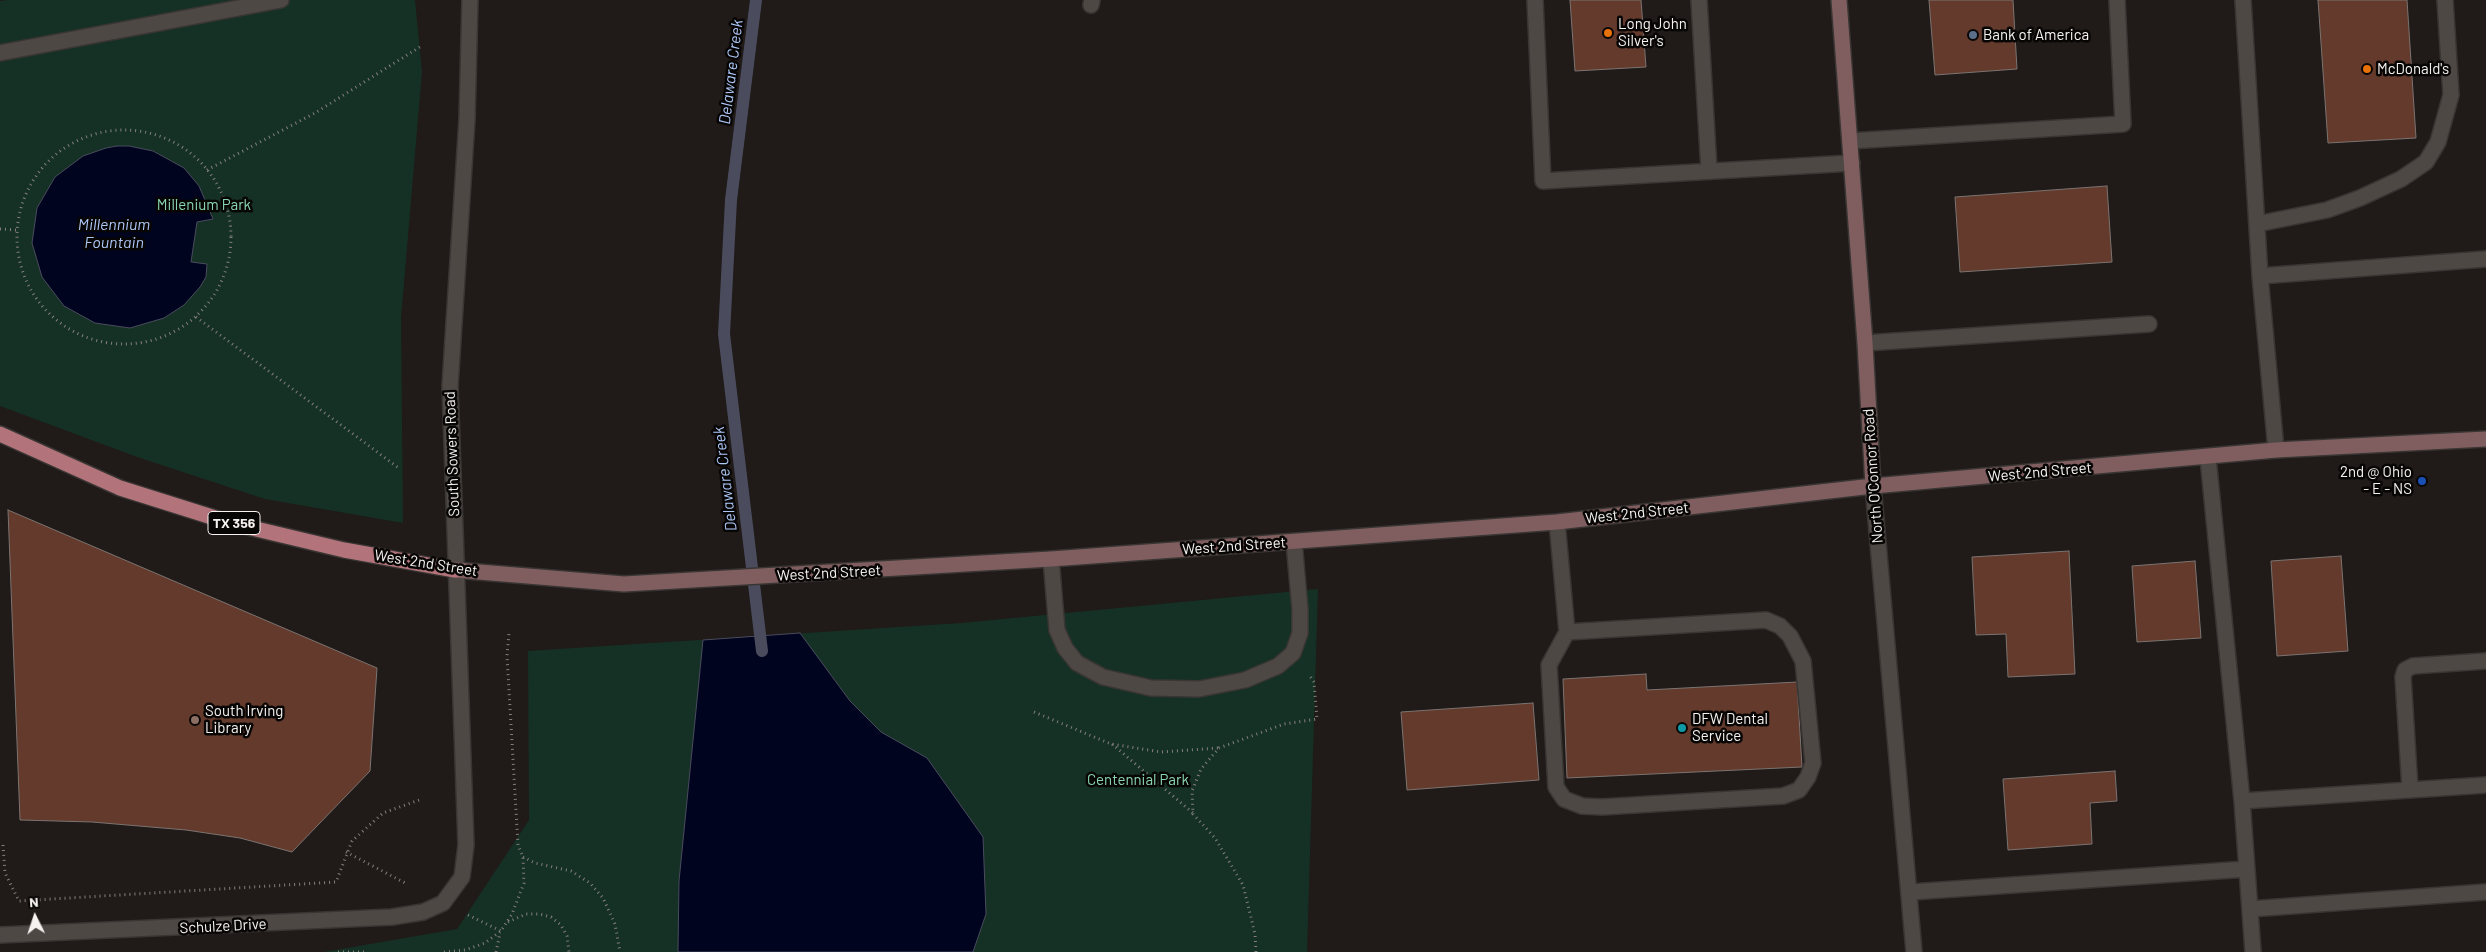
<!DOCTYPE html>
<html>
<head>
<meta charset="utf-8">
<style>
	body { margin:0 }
	#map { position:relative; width:2486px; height:952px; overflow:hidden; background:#201a18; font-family:Barlow,sans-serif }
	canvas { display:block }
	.north { position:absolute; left:10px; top:892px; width:50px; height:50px; -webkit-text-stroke:4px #080605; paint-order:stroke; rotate:356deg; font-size:14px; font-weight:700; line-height:20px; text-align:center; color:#f6f2f0 }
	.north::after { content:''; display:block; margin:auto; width:18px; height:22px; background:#f6f2f0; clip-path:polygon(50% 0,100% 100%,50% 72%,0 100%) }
</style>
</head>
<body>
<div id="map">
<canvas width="2486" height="952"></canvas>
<div class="north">N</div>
</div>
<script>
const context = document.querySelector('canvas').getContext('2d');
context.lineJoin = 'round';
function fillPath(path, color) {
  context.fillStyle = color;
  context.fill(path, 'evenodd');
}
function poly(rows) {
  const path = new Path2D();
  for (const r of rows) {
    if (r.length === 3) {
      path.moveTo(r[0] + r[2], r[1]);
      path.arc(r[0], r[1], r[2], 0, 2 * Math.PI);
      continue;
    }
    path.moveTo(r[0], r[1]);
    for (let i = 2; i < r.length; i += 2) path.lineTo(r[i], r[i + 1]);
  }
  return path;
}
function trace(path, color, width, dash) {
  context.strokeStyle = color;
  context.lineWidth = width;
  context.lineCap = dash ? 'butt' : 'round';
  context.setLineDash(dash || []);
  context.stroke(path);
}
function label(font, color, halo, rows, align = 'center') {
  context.font = font + ' Barlow,sans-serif';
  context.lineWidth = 5;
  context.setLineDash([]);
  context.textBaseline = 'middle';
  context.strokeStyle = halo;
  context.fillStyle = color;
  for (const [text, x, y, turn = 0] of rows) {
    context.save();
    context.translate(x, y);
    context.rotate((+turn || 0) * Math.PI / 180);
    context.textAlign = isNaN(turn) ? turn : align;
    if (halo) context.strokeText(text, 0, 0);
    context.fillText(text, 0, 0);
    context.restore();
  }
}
fillPath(poly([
	[7,0,415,0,422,72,401,318,403,523,265,499,137,457,0,406,0,1],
	[1318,589,1307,952,324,952,457,929,529,820,528,651,961,623]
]), '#153125');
const water = poly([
	[117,146,129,146,153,151,184,168,199,186,213,219,197,222,191,262,207,264,206,277,200,287,184,305,164,318,130,328,95,323,64,306,42,277,32,243,37,208,55,177,83,156,106,148,117,146],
	[800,633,850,701,881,732,927,758,983,837,986,914,973,952,678,952,679,881,703,640,800,633]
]);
fillPath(water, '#00041e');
trace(water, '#4a4b5d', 1);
trace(poly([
	[756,0,731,200,724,334,762,651]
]), '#4a4b5d', 12);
const building = poly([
	[1570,0,1641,0,1646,67,1575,71,1570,0],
	[1929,0,2013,0,2017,69,1935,75,1929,0],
	[2318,0,2407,0,2416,138,2328,143,2318,0],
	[2107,186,2112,262,1960,272,1955,197,2107,186],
	[8,510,377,668,370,771,292,852,240,838,186,830,92,822,20,820,8,510],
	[2069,551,2075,674,2008,677,2006,634,1976,635,1972,557,2069,551],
	[2341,556,2348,651,2277,656,2271,561,2341,556],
	[2195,561,2201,638,2137,642,2132,566,2195,561],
	[1646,674,1647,690,1797,682,1802,767,1567,778,1563,679,1646,674],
	[1533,703,1539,780,1407,790,1401,712,1533,703],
	[2115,771,2117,801,2090,803,2092,844,2008,850,2003,779,2115,771]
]);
fillPath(building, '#633a2c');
trace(building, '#7b7471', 1);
const service = poly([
	[1535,0,1543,181,1852,163],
	[1699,0,1709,170],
	[2243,0,2260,276,2276,450],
	[0,53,281,0],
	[1850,141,2123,124,2117,0],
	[2257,224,2327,210,2360,198,2401,179,2426,162,2438,142,2451,95,2445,0],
	[2260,276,2486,259],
	[1865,343,2149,324],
	[2208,458,2242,801,2253,952],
	[1557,522,1567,632,1549,665,1556,787,1564,799,1582,806,1602,807,1783,796,1799,790,1808,777,1813,763,1803,661,1790,636,1780,626,1766,620,1567,632],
	[1051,559,1057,630,1065,648,1077,663,1103,677,1151,688,1199,689,1245,680,1278,666,1293,653,1300,633,1300,609,1294,542],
	[2410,789,2403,677,2405,670,2413,666,2486,661],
	[2242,801,2486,785],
	[1911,892,2247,869],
	[2250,909,2486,892]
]);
const minor = poly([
	[1091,5,1092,0]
]);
const tertiary = poly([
	[1873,486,1914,952],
	[0,935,392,917,423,912,443,903,462,877,466,845,450,386,467,119,470,0]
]);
const secondary = poly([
	[1839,0,1865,343,1873,486],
	[455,570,624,584,1051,559,1557,522,1873,486,2276,450,2486,439]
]);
const primary = poly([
	[0,434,120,488,231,523,344,550,455,570]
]);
trace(service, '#383533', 18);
trace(minor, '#383533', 18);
trace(tertiary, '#383533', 18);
trace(secondary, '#383533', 18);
trace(primary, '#383533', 18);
trace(poly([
	[124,237,107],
	[207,170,315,113,423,45],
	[0,229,17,230],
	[196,317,400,469],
	[1034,712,1111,744,1161,752,1218,748],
	[1112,744,1193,813],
	[3,845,5,873,19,901,336,882,352,841,383,813,422,799],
	[346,852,407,884],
	[523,857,535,863,571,871,590,883,603,898,615,924,620,952],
	[468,915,501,931],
	[508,922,526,914,539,914,551,917,561,925,567,936,569,952],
	[338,952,364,952],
	[444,952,465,950,485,943,501,931,512,914,524,883,523,857,518,845,507,656,509,633],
	[496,952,500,933],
	[1256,952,1255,934,1243,885,1215,838,1193,814,1192,791,1201,769,1219,748,1284,724,1317,719,1314,682,1310,676]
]), '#847f7d', 3, [1, 4]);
trace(service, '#4e4845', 15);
trace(minor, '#4e4845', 15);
trace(tertiary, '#4e4845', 15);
trace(secondary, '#805e5f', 15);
trace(primary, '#b2737a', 15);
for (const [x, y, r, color] of [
	[1608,33,5,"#e8710a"],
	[1973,35,5,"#5c6f8a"],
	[2367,69,5,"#e8710a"],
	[2422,481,5,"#1a4fb4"],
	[195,720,5,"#8d6e63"],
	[1682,728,5,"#0f9aa8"]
]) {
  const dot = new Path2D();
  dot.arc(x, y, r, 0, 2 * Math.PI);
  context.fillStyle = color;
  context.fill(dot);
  trace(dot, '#080605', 2);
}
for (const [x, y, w] of [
	[234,523,52]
]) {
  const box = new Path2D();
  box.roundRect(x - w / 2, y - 11.5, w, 23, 4);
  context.fillStyle = '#080605';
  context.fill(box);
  trace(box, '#f6f2f0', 1);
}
label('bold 14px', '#f6f2f0', null, [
	["TX 356",234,523]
]);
label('15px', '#f6f2f0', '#080605', [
	["Long John",1618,24],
	["Silver's",1618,41],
	["Bank of America",1983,35],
	["McDonald's",2377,69],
	["2nd @ Ohio",2412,472,"right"],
	["- E - NS",2412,489,"right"],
	["South Irving",205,711],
	["Library",205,728],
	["DFW Dental",1692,719],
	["Service",1692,736]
], 'left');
label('15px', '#8ad7b3', '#080605', [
	["Millenium Park",204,205],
	["Centennial Park",1138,780]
]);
label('15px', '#f6f2f0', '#080605', [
	["South Sowers Road",452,454,-92],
	["West 2nd Street",2040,472,-5],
	["North O'Connor Road",1873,476,-94],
	["West 2nd Street",1637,513,-6],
	["West 2nd Street",1234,546,-4],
	["West 2nd Street",426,563,9],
	["West 2nd Street",829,573,-3],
	["Schulze Drive",223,926,-3]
]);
label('italic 16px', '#adc7f7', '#080605', [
	["Delaware Creek",731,72,-83],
	["Millennium",114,225],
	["Fountain",114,243],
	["Delaware Creek",725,479,-97]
]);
</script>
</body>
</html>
